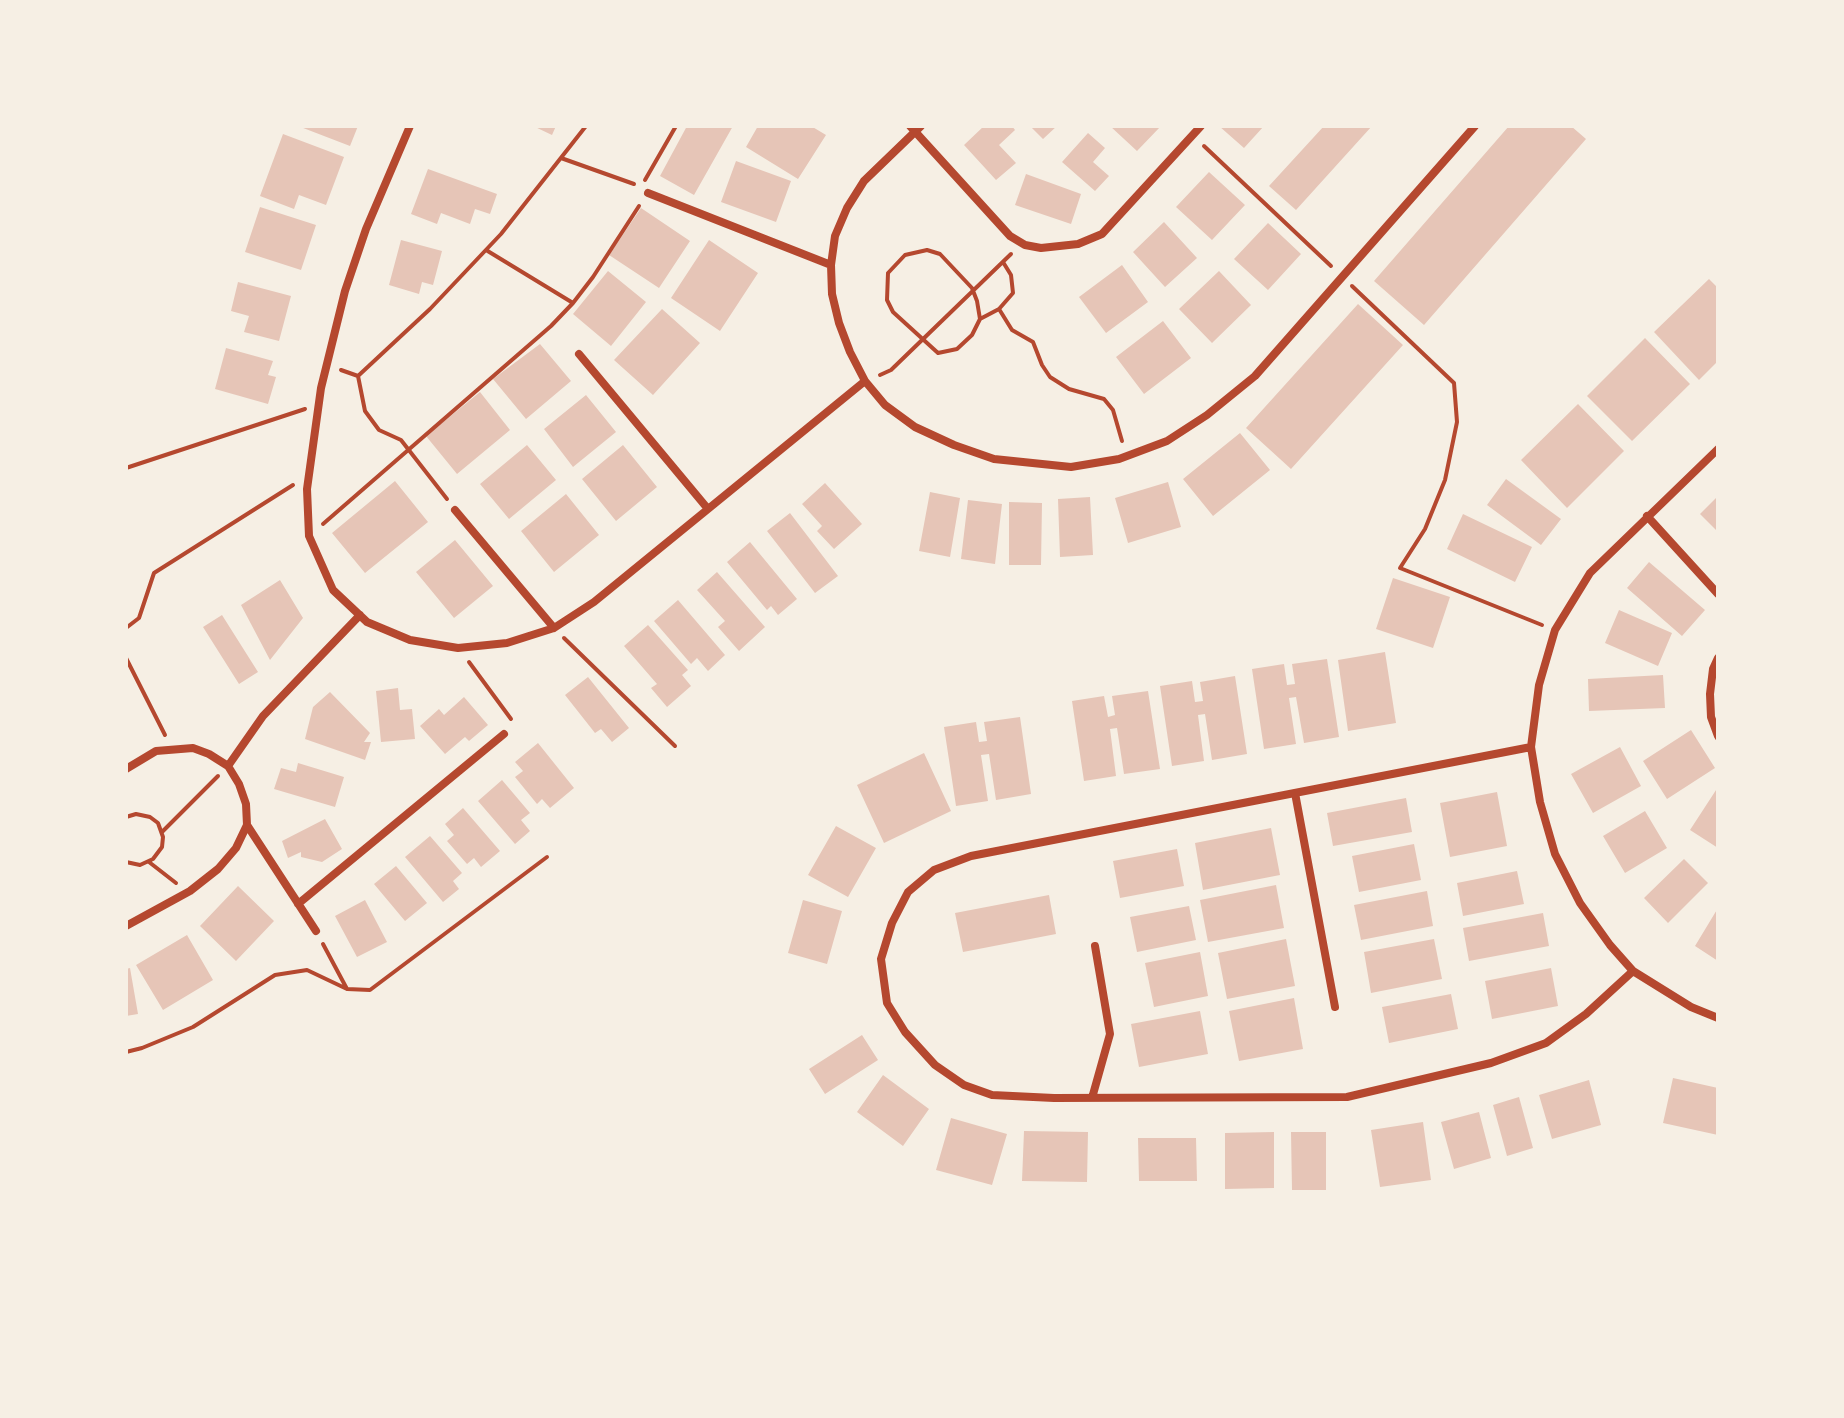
<!DOCTYPE html>
<html>
<head>
<meta charset="utf-8">
<style>
	body { margin:0 }
	#map { position:relative; width:1844px; height:1418px; overflow:hidden; background:#f6efe4; font-family:"PT Sans Narrow",sans-serif }
	canvas { display:block }
	.frame { position:absolute; inset:0; border:128px solid #f6efe4; pointer-events:none }
</style>
</head>
<body>
<div id="map">
<canvas width="1844" height="1418"></canvas>
<div class="frame"></div>
</div>
<script>
const context = document.querySelector('canvas').getContext('2d');
context.lineJoin = 'round';
function fillPath(path, color) {
  context.fillStyle = color;
  context.fill(path, 'evenodd');
}
function poly(rows) {
  const path = new Path2D();
  for (const r of rows) {
    path.moveTo(r[0], r[1]);
    for (let i = 2; i < r.length; i += 2) path.lineTo(r[i], r[i + 1]);
  }
  return path;
}
function trace(path, color, width, dash) {
  context.strokeStyle = color;
  context.lineWidth = width;
  context.lineCap = dash ? 'butt' : 'round';
  context.setLineDash(dash || []);
  context.stroke(path);
}
fillPath(poly([
	[298,126,358,126,350,146],
	[533,126,556,126,552,135],
	[687,126,733,126,694,195,660,176],
	[758,126,811,126,826,135,798,179,746,147],
	[984,126,1012,126,1015,130,999,145,1016,163,996,180,964,145],
	[1030,126,1057,126,1043,139],
	[1110,126,1161,126,1137,151],
	[1219,126,1264,126,1244,148],
	[1324,126,1372,126,1296,210,1269,186],
	[1509,126,1571,126,1586,139,1424,325,1374,281],
	[1088,133,1105,148,1093,162,1109,176,1095,191,1062,162],
	[283,134,344,157,326,205,299,195,294,209,260,196],
	[736,161,791,181,776,222,721,202],
	[428,169,497,194,490,214,475,209,470,224,441,213,437,224,411,214],
	[1209,172,1245,205,1212,240,1176,207],
	[1026,174,1081,194,1071,224,1015,205],
	[260,207,316,225,301,270,245,252],
	[641,208,690,241,659,288,609,255],
	[1164,222,1197,258,1165,287,1133,252],
	[1268,223,1301,254,1268,290,1234,259],
	[401,240,442,251,433,285,422,282,419,294,389,285],
	[709,240,758,273,720,331,671,298],
	[1122,265,1148,302,1106,333,1079,297],
	[608,271,646,302,611,346,573,314],
	[1219,271,1251,305,1212,343,1179,309],
	[1709,279,1718,288,1718,361,1699,380,1654,332],
	[238,282,291,296,279,341,244,332,249,316,231,311],
	[1358,304,1403,345,1291,469,1246,428],
	[662,309,700,343,653,395,614,360],
	[1163,321,1191,358,1144,394,1116,357],
	[1645,338,1690,384,1632,441,1587,396],
	[540,344,571,381,526,419,493,379],
	[226,348,273,361,268,375,276,377,268,404,215,389],
	[480,392,510,430,457,474,426,436],
	[586,395,616,432,573,467,544,429],
	[1578,404,1624,451,1567,508,1521,460],
	[1240,433,1270,470,1213,516,1183,479],
	[527,445,556,480,509,519,480,484],
	[623,445,657,487,616,521,582,479],
	[1506,479,1561,519,1541,545,1487,505],
	[395,481,428,522,365,573,332,533],
	[1168,482,1181,527,1128,543,1115,498],
	[825,483,862,524,834,549,817,531,822,526,802,504],
	[930,492,960,498,950,557,919,551],
	[566,494,599,535,554,572,521,531],
	[1718,496,1718,532,1700,514],
	[1090,497,1093,555,1060,557,1058,499],
	[968,500,1002,504,995,564,961,559],
	[1009,502,1042,503,1041,565,1009,565],
	[790,513,838,576,815,593,767,531],
	[1463,514,1532,547,1515,582,1447,549],
	[455,540,493,586,454,618,416,572],
	[750,542,797,599,778,615,771,606,767,610,727,562],
	[1649,562,1705,610,1682,636,1627,588],
	[717,572,765,627,739,651,718,627,725,621,697,590],
	[1393,578,1450,597,1433,648,1376,629],
	[280,580,303,618,270,660,241,605],
	[678,600,725,655,708,671,697,658,691,664,654,621],
	[1619,610,1672,633,1658,666,1605,643],
	[222,615,258,672,239,684,203,627],
	[648,625,688,670,682,675,691,686,667,707,651,688,657,684,624,646],
	[1385,652,1396,723,1348,731,1338,660],
	[1327,659,1339,737,1304,743,1296,697,1289,698,1296,744,1264,749,1252,669,1284,664,1287,685,1295,684,1292,664],
	[1663,675,1665,708,1589,711,1588,679],
	[1235,676,1247,754,1212,760,1205,714,1198,715,1204,761,1172,766,1160,686,1192,681,1195,702,1203,701,1200,682],
	[588,677,629,728,612,742,601,729,595,733,565,695],
	[398,688,400,710,412,709,415,739,381,742,376,691],
	[1148,691,1160,769,1124,774,1117,728,1110,729,1116,776,1084,781,1072,701,1104,696,1108,717,1115,715,1112,696],
	[330,692,370,733,364,742,371,742,365,760,305,739,313,707],
	[464,697,488,725,469,741,465,737,445,754,420,726,439,709,444,715],
	[1020,717,1031,794,996,800,989,754,981,755,988,801,956,806,944,727,976,722,979,742,987,741,984,722],
	[1691,730,1715,768,1667,799,1643,761],
	[538,743,574,788,550,808,542,799,537,804,515,777,523,771,515,762],
	[1620,747,1641,786,1593,813,1571,774],
	[924,753,951,811,884,843,857,785],
	[298,763,344,777,335,807,274,789,281,768,296,772],
	[502,780,530,813,521,820,530,831,515,844,478,801],
	[1718,787,1718,848,1690,830],
	[1497,792,1507,846,1450,857,1440,803],
	[1406,798,1412,832,1333,846,1327,813],
	[463,808,500,851,481,867,474,858,467,864,447,841,454,835,445,824],
	[1645,811,1667,848,1625,873,1603,836],
	[325,819,342,849,322,862,301,857,301,852,288,858,282,841],
	[836,826,876,848,848,897,808,875],
	[1271,828,1280,875,1203,890,1195,843],
	[430,836,462,873,453,881,459,889,443,902,405,857],
	[1414,844,1421,880,1359,892,1352,856],
	[1177,849,1184,886,1120,898,1113,861],
	[1684,859,1708,883,1668,923,1644,898],
	[396,866,427,903,405,921,374,884],
	[1517,871,1524,904,1463,916,1457,883],
	[1276,885,1284,928,1208,942,1200,900],
	[238,886,274,921,236,961,200,926],
	[1427,891,1433,926,1361,940,1354,905],
	[1049,895,1056,934,963,952,955,913],
	[365,900,387,942,357,957,335,916],
	[803,900,842,911,827,964,788,953],
	[1189,906,1196,940,1137,952,1130,917],
	[1718,908,1718,961,1695,946],
	[1543,913,1549,946,1469,961,1463,928],
	[187,935,213,980,163,1010,136,965],
	[1286,939,1295,986,1227,999,1218,953],
	[1434,939,1442,979,1371,993,1364,952],
	[1200,952,1208,996,1154,1007,1145,963],
	[130,968,138,1014,126,1016,126,969],
	[1551,968,1558,1006,1492,1019,1485,981],
	[1451,994,1458,1029,1389,1043,1382,1007],
	[1294,998,1303,1049,1239,1061,1229,1011],
	[1200,1011,1208,1054,1139,1067,1131,1024],
	[862,1035,878,1060,825,1094,809,1069],
	[883,1075,929,1109,903,1146,857,1112],
	[1673,1078,1718,1088,1718,1135,1663,1123],
	[1589,1080,1601,1125,1552,1139,1539,1095],
	[1519,1097,1533,1148,1507,1156,1493,1105],
	[1479,1112,1491,1158,1454,1169,1441,1122],
	[951,1118,1007,1134,992,1185,936,1170],
	[1423,1122,1431,1180,1380,1187,1371,1130],
	[1024,1131,1088,1132,1087,1182,1022,1181],
	[1274,1132,1274,1188,1225,1189,1225,1133],
	[1291,1132,1326,1132,1326,1190,1292,1190],
	[1138,1138,1196,1138,1197,1181,1139,1181]
]), '#e6c5b7');
trace(poly([
	[1204,146,1331,266],
	[561,158,634,184],
	[645,180,676,126],
	[486,250,573,303],
	[927,250,940,254,972,288,977,301,980,319,972,335,957,349,938,353,893,312,887,300,888,273,905,255,927,250],
	[1352,286,1454,383,1457,422,1445,480,1425,529,1400,568,1542,625],
	[999,309,1012,330,1033,342,1042,365,1050,377,1069,389,1104,399,1113,410,1122,441],
	[980,319,999,309,1013,293,1011,275,1003,262],
	[341,370,358,376,430,309,501,234,586,126],
	[880,375,891,370,1011,254],
	[358,376,365,411,379,430,401,440,447,499],
	[126,468,305,409],
	[323,524,551,326,573,303,593,277,639,206],
	[126,628,139,618,154,573,293,485],
	[564,638,675,746],
	[126,658,165,735],
	[469,662,511,719],
	[126,817,136,814,150,817,158,823,163,837,162,847,153,859,140,865,126,862],
	[162,832,218,776],
	[149,862,176,883],
	[323,944,347,989],
	[126,1052,142,1048,193,1027,275,975,307,970,347,989,370,990,547,857]
]), '#b5482f', 4);
trace(poly([
	[410,126,366,229,345,291,321,388,307,489,309,536,333,590,367,622,410,640,458,648,507,643,554,628,594,602,865,381],
	[910,126,1010,236,1025,245,1041,248,1078,244,1102,234,1201,126],
	[921,126,864,181,847,208,835,236,831,265,832,294,839,323,850,352,865,381,885,405,915,427,954,445,994,459,1071,467,1119,459,1167,441,1207,415,1255,376,1475,126],
	[648,193,831,265],
	[579,354,708,509],
	[1718,449,1590,573,1555,630,1539,685,1531,747,1540,802,1555,854,1580,903,1610,945,1633,971,1691,1007,1718,1018],
	[455,510,554,628],
	[1647,516,1718,594],
	[1718,658,1713,669,1710,694,1711,717,1718,736],
	[1531,747,971,856,934,870,908,892,892,923,881,959,887,1003,905,1032,935,1065,964,1085,992,1095,1054,1098,1347,1097,1491,1063,1546,1043,1586,1014,1633,971],
	[228,766,263,716,360,615],
	[126,769,156,751,193,748,209,754,228,766,239,784,246,804,247,825,236,848,218,869,190,891,126,926],
	[1295,793,1335,1007],
	[247,825,316,931],
	[298,904,504,734],
	[1092,1098,1110,1034,1095,946]
]), '#b5482f', 8);
</script>
</body>
</html>
